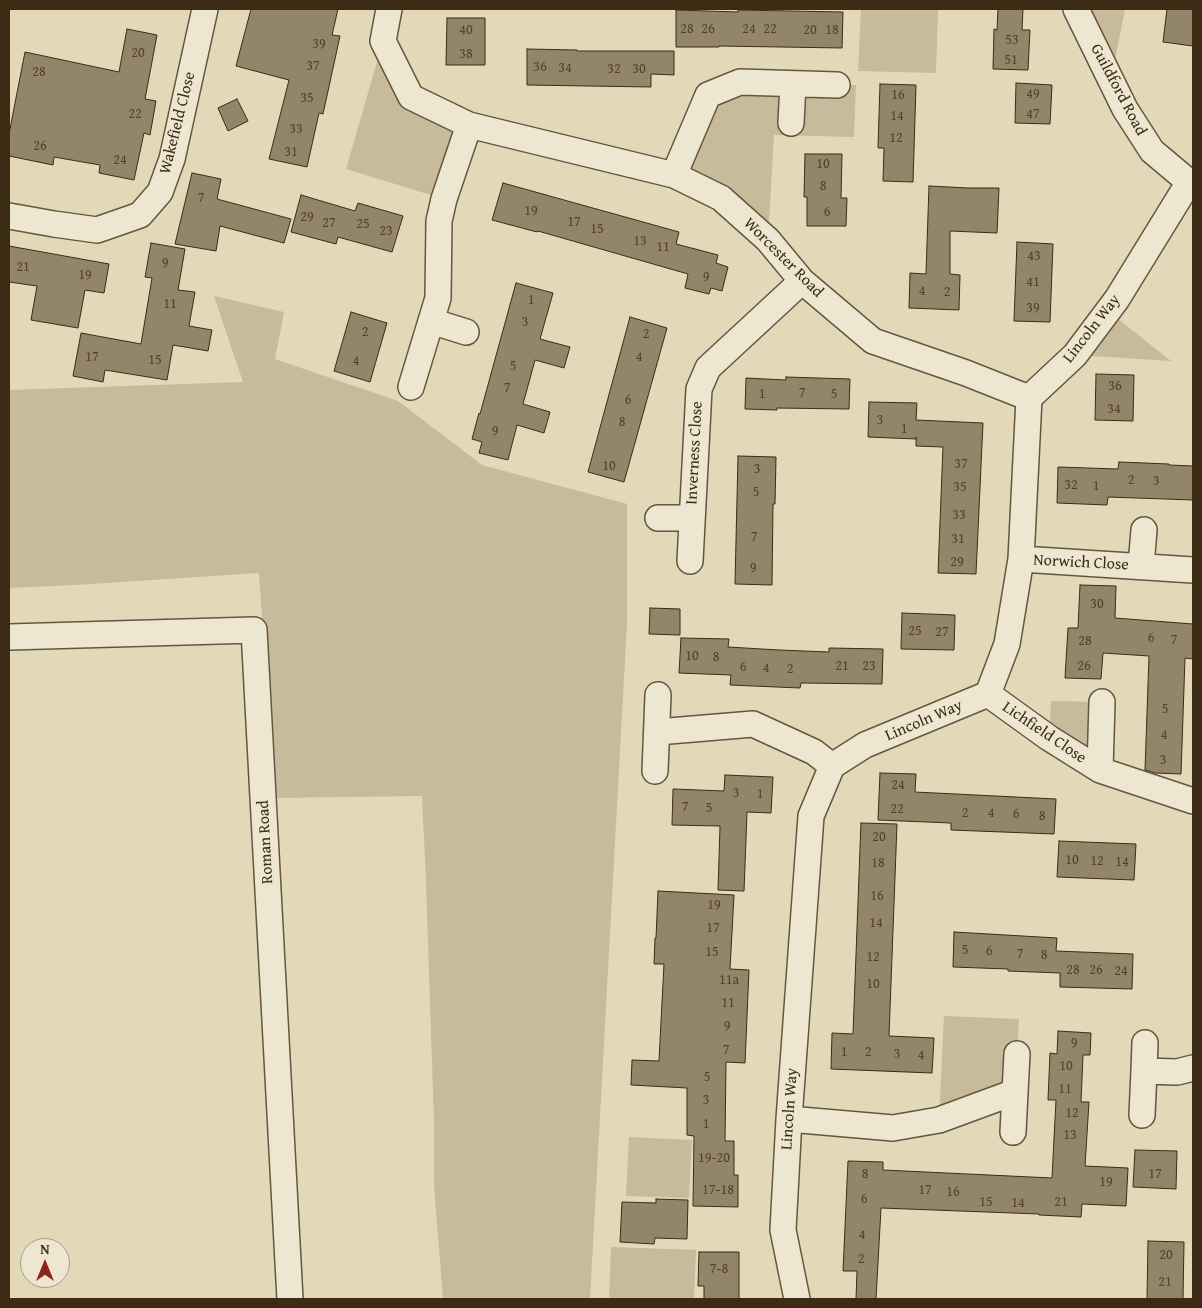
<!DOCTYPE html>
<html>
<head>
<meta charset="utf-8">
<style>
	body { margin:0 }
	#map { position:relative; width:1202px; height:1308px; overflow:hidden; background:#e3d8b8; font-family:"Gentium Book Plus",serif }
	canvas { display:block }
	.frame { position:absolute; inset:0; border:10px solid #3c2b15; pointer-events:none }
	.north { position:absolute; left:20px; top:1238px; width:50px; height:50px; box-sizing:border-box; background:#ede6d1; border:1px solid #a69b86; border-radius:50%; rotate:0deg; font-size:14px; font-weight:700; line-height:20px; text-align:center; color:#3c2b15 }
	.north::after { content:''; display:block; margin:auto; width:18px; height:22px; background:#8f2418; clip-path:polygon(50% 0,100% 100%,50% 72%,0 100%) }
</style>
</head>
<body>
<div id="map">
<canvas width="1202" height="1308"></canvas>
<div class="frame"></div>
<div class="north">N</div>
</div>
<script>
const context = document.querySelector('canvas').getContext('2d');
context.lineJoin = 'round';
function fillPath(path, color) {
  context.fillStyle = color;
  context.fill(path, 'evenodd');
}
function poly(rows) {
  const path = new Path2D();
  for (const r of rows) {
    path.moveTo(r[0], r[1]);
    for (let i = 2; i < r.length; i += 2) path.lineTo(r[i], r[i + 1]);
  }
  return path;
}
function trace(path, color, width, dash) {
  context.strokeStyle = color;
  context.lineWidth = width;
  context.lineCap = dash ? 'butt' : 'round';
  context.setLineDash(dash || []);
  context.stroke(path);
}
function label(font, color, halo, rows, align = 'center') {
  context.font = font + ' "Gentium Book Plus",serif';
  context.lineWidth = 4;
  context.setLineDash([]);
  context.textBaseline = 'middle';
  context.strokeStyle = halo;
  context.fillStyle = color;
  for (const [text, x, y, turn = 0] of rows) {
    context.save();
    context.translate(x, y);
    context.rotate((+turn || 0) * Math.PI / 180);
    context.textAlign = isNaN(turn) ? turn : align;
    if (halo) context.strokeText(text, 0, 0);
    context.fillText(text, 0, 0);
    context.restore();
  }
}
fillPath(poly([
	[861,9,938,9,936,73,858,71],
	[1076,9,1125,9,1111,81],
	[383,41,411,97,469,125,444,199,346,169],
	[837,85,856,85,854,137,774,135,768,240,674,175,708,95],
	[214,296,284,312,275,359,398,401,482,465,627,504,627,623,590,1299,443,1299,434,1186,434,1122,426,882,422,796,274,798,259,573,75,585,9,588,9,390,243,382],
	[1108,311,1171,361,1075,355],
	[1051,701,1102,702,1100,770,1049,738],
	[944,1016,1019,1019,1015,1092,939,1120],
	[629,1137,692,1140,689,1198,626,1196],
	[611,1247,696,1250,694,1299,609,1299]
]), '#c7bb9c');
const building = poly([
	[251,9,338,9,332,35,340,36,323,114,319,113,307,167,269,159,289,80,236,66,251,9],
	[998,9,1023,9,1022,30,1030,30,1028,70,993,69,994,29,997,30,998,9],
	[1167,9,1193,9,1193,46,1163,42,1167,9],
	[676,10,738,12,738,10,843,12,842,48,719,46,719,47,676,47,676,10],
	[447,18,485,18,485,65,446,65,447,18],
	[127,29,157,35,145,99,156,101,150,135,144,133,134,180,99,173,100,165,54,157,53,165,9,156,9,134,25,52,119,72,127,29],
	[527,49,577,50,577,51,674,51,674,75,651,74,651,87,527,85,527,49],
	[1016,83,1052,85,1050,124,1015,123,1016,83],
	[880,84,916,85,913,182,883,181,884,148,878,148,880,84],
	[237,99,248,121,228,131,218,108,237,99],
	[805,154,842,154,841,198,847,198,846,226,807,226,807,197,804,197,805,154],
	[192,173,221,179,217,199,291,219,284,243,220,226,216,251,175,244,192,173],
	[503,183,679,232,676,244,718,255,716,263,728,267,722,291,711,288,709,294,685,288,688,274,538,231,537,232,492,220,503,183],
	[929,186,968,188,999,188,997,233,950,231,950,274,960,275,959,310,909,308,910,273,926,274,929,186],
	[301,195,355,211,358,203,403,216,392,252,338,237,336,244,291,232,301,195],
	[1017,242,1053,244,1050,322,1014,321,1017,242],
	[151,243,185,249,178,290,195,292,189,326,212,330,208,351,173,345,167,380,105,370,103,382,73,376,81,333,141,344,152,278,145,277,151,243],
	[9,246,109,264,104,293,85,290,78,328,31,320,37,286,9,282,9,246],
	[516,283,553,293,540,339,570,347,564,368,535,360,523,404,550,412,544,433,517,425,508,460,479,453,482,442,472,439,479,413,480,414,516,283],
	[351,312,387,323,370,382,334,371,351,312],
	[630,317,667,328,624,482,588,472,630,317],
	[1096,374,1134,375,1133,421,1095,420,1096,374],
	[786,377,850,379,849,409,777,408,777,410,745,409,746,378,786,380,786,377],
	[869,402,917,403,916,420,983,423,976,574,938,573,943,447,916,446,916,437,916,439,868,437,869,402],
	[738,456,776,457,775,504,773,504,772,585,735,584,738,456],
	[1119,462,1169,464,1169,465,1193,466,1193,500,1108,497,1107,505,1057,503,1058,467,1118,469,1119,462],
	[1080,585,1116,586,1115,618,1193,624,1193,659,1185,658,1181,774,1155,773,1145,770,1149,656,1103,653,1101,679,1065,678,1068,628,1078,628,1080,585],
	[650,608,680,609,680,635,649,634,650,608],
	[902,613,955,615,954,650,901,649,902,613],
	[681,638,729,639,728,647,779,650,829,652,829,648,883,649,882,684,801,683,800,688,730,685,731,675,679,673,681,638],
	[880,773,916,774,915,792,1056,799,1054,834,951,830,951,823,878,820,880,773],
	[725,775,773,777,771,813,747,812,744,891,718,890,720,826,672,825,673,789,724,791,725,775],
	[861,823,897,824,889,1036,934,1038,932,1073,831,1069,832,1033,853,1034,861,823],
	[1059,841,1136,844,1134,880,1057,877,1059,841],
	[658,891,734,895,730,969,749,970,745,1063,726,1062,725,1141,734,1141,734,1175,738,1175,738,1207,693,1206,694,1136,687,1135,687,1088,631,1085,632,1060,659,1061,664,964,654,964,655,938,656,938,658,891],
	[954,932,1057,938,1056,951,1133,954,1132,989,1060,987,1060,973,1008,971,1008,969,953,967,954,932],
	[1058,1031,1091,1033,1090,1055,1083,1055,1081,1102,1089,1102,1085,1166,1128,1168,1126,1206,1082,1204,1081,1217,1039,1215,1039,1214,881,1208,876,1299,856,1299,857,1271,843,1271,848,1161,883,1162,883,1170,1052,1178,1056,1100,1048,1100,1050,1053,1057,1054,1058,1031],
	[1135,1150,1177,1151,1176,1189,1133,1187,1135,1150],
	[656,1199,688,1200,687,1239,655,1238,654,1244,620,1242,622,1202,656,1203,656,1199],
	[1148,1241,1184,1242,1183,1299,1147,1299,1148,1241],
	[699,1252,739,1252,739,1299,704,1299,704,1286,698,1286,699,1252]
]);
fillPath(building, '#93856a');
trace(building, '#3c2b15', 1);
const street = poly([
	[389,9,383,41,411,97,469,125,674,175,721,198,768,240,802,281,873,341,966,373,1029,398],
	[1076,9,1125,109,1152,151,1189,182,1193,183],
	[791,123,793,84],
	[674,175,708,95,740,82,837,85],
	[9,216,54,224,97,230,140,215,160,192,172,159,205,9],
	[431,321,466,332],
	[411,387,438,298,439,221,444,199,469,125],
	[658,518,692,518],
	[1021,559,1193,570],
	[690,561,699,389,708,368,802,281],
	[1141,566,1144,530],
	[9,637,254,630,290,1299],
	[988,694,1049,738,1100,770,1193,801],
	[657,732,753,724,814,752,832,766],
	[1100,770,1102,702],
	[655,771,658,695],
	[1144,1071,1145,1043],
	[1142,1115,1144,1071,1177,1072,1193,1068],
	[789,1119,893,1128,939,1120,1015,1092,1017,1054],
	[1013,1132,1015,1092],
	[797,1299,783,1230,789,1119,811,816,832,766,865,745,988,694,1007,644,1021,559,1029,398,1075,355,1117,299,1189,182]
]);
trace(street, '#66563e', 28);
trace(street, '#ede6d1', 25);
label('14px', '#52422a', null, [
	["28",687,29],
	["26",708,29],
	["24",749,29],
	["22",770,29],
	["40",466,30],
	["20",810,30],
	["18",832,30],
	["53",1012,40],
	["39",319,44],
	["20",138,53],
	["38",466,54],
	["51",1011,60],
	["37",313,66],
	["36",540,67],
	["34",565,68],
	["32",614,69],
	["30",639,69],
	["28",39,72],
	["49",1033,94],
	["16",898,95],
	["35",307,98],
	["22",135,114],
	["47",1033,114],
	["14",897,116],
	["33",296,129],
	["12",896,138],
	["26",40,146],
	["31",291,152],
	["24",120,160],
	["10",823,164],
	["8",823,186],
	["7",201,198],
	["19",531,211],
	["6",827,212],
	["29",307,217],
	["17",574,222],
	["27",329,223],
	["25",363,224],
	["15",597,229],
	["23",386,231],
	["13",640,241],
	["11",663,247],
	["43",1034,256],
	["9",165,263],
	["21",23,267],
	["19",85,275],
	["9",706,277],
	["41",1033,282],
	["4",922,291],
	["2",947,292],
	["1",531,300],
	["11",170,304],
	["39",1033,308],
	["3",525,322],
	["2",365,332],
	["2",646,334],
	["17",92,357],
	["4",639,357],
	["15",155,360],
	["4",356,361],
	["5",513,366],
	["36",1115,386],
	["7",507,388],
	["7",802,393],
	["1",762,394],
	["5",834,394],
	["6",628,400],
	["34",1114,409],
	["3",880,420],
	["8",622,422],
	["1",904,429],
	["9",495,431],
	["37",961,464],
	["10",609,466],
	["3",757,469],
	["2",1131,480],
	["3",1156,481],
	["32",1071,485],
	["1",1096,486],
	["35",960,487],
	["5",756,492],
	["33",959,515],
	["7",754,537],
	["31",958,539],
	["29",957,562],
	["9",753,568],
	["30",1097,604],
	["25",915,631],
	["27",942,632],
	["6",1151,638],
	["7",1174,640],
	["28",1085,641],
	["10",692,656],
	["8",716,657],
	["21",842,666],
	["23",869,666],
	["26",1084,666],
	["6",743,667],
	["4",766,668],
	["2",790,669],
	["5",1165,709],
	["4",1164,735],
	["3",1163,760],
	["24",898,785],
	["3",736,793],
	["1",760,794],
	["7",685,807],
	["5",709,808],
	["22",897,809],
	["2",965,813],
	["4",991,813],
	["6",1016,814],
	["8",1042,816],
	["20",879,837],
	["10",1072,860],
	["12",1097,861],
	["14",1122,862],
	["18",878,863],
	["16",877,896],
	["19",714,905],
	["14",876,923],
	["17",713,928],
	["5",965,950],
	["6",989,951],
	["15",712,952],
	["7",1020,954],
	["8",1044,955],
	["12",873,957],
	["28",1073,970],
	["26",1096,970],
	["24",1121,971],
	["11a",729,980],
	["10",873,984],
	["11",728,1003],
	["9",727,1026],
	["9",1074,1043],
	["7",726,1050],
	["1",844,1052],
	["2",868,1052],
	["3",897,1054],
	["4",921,1055],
	["10",1066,1066],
	["5",707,1077],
	["11",1065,1089],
	["3",706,1100],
	["12",1072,1113],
	["1",706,1124],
	["13",1070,1135],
	["19-20",714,1158],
	["8",865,1174],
	["17",1155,1174],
	["19",1106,1182],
	["17-18",718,1190],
	["17",925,1190],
	["16",953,1192],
	["6",864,1199],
	["15",986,1202],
	["21",1061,1202],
	["14",1018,1203],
	["4",862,1235],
	["20",1166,1255],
	["2",861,1259],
	["7-8",719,1269],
	["21",1165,1282]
]);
label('16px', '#3c2b15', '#ede6d1', [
	["Guildford Road",1118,90,62],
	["Wakefield Close",178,123,-76],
	["Worcester Road",783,258,45],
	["Lincoln Way",1092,329,-52],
	["Inverness Close",695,453,-87],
	["Norwich Close",1081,563,3],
	["Lincoln Way",924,721,-23],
	["Lichfield Close",1044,733,34],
	["Roman Road",266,842,-93],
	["Lincoln Way",790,1109,-86]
]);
</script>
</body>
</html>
